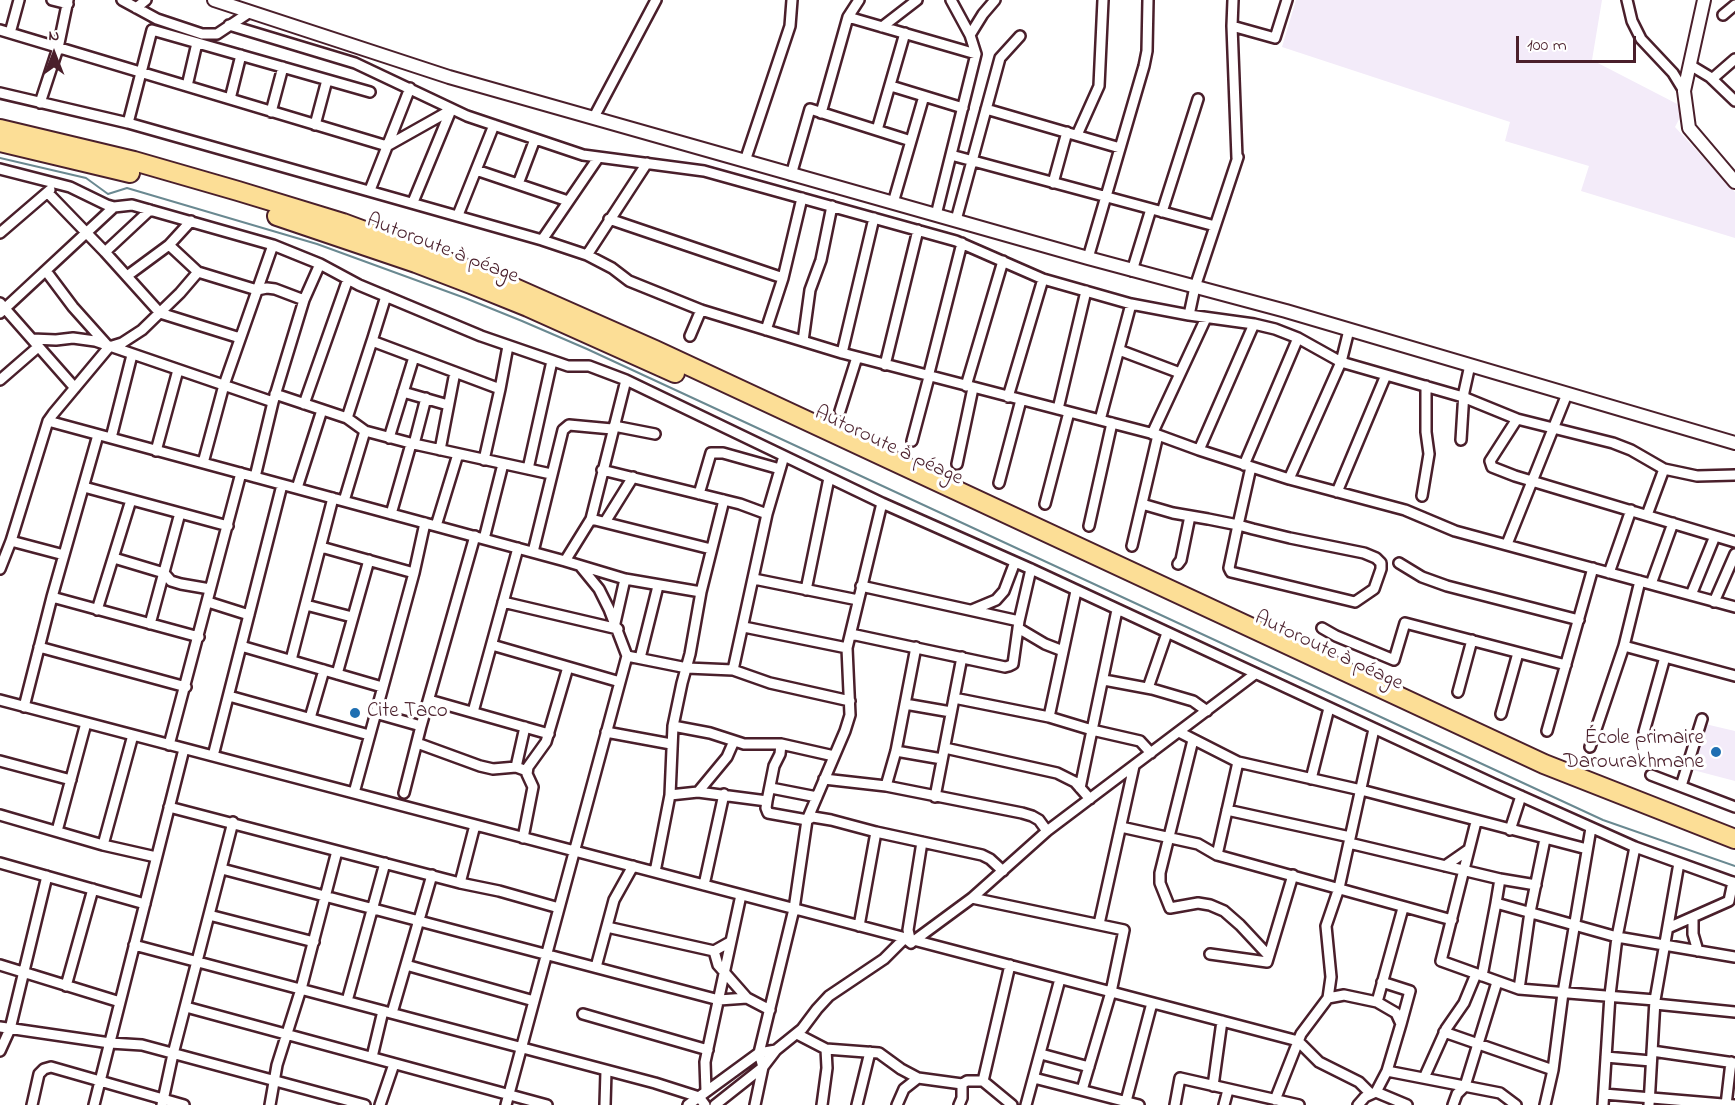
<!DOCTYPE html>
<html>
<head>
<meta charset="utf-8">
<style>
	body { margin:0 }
	#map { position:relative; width:1735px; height:1105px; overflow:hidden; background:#fff; font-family:"Indie Flower",sans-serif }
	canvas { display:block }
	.north { position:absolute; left:24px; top:24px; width:60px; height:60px; -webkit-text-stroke:4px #fff; paint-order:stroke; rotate:0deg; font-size:16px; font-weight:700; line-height:24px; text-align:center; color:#4a1f2b }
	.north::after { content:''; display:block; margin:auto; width:21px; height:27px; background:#4a1f2b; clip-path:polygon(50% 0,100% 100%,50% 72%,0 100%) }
	.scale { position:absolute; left:1516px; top:36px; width:120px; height:27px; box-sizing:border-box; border:3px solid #4a1f2b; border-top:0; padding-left:8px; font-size:18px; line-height:21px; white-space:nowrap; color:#4a1f2b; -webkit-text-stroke:4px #fff; paint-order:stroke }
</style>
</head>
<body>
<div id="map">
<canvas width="1735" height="1105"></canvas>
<div class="north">N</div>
<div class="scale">100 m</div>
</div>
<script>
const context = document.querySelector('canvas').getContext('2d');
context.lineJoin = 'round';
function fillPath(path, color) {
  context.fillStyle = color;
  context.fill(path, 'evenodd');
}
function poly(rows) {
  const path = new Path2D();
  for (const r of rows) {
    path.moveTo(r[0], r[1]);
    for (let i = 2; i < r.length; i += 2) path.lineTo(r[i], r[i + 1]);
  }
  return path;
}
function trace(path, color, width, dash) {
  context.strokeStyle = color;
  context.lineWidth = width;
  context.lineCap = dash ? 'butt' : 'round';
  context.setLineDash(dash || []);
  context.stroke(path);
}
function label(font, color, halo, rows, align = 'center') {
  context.font = font + ' "Indie Flower",sans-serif';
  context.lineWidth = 6;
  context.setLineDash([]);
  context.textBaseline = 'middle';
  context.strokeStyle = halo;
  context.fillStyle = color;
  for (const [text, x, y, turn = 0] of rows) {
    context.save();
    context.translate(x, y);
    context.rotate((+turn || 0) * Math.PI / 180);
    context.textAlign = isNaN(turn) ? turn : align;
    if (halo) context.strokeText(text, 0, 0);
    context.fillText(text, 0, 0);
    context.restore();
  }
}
fillPath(poly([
	[1296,0,1602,0,1592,60,1685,108,1675,127,1735,192,1735,238,1581,191,1589,166,1505,141,1510,122,1282,47],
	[1705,724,1735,731,1735,781,1693,770]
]), '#f3ebf9');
trace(poly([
	[0,158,86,178,108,194,127,188,317,244,465,298,522,321,587,349,1603,820,1735,866]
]), '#6a8991', 2);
const minor = poly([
	[52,0,68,4],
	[122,0,157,19,202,34,217,34,250,12],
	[1233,0,1232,26,1237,158],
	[1627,0,1632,21,1641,39,1673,73,1684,91],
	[136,8,146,0],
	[1723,15,1735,5],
	[848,17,976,54],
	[229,25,355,63,467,116,583,155,704,171,956,241,1043,279,1131,304,1189,315,1254,324,1275,329,1298,338,1341,362,1463,397,1517,419,1613,443,1631,450,1664,469,1697,476,1735,475],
	[1232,26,1275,38,1287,0],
	[882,27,917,0],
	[0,30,387,146,451,110],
	[10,33,19,0],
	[970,35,983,14,995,0],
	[1690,65,1710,77,1735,101],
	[1712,79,1735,59],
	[187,86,197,43],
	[891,86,963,108],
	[0,93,128,123,542,240,587,255,612,268,629,281,701,310,842,353,1158,435,1199,450,1254,324],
	[230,99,241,55],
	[40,103,58,48,68,0],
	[986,109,1120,148],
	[271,112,283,67],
	[821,113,848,17,859,0],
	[594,117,656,0],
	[128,123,152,30,370,92],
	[315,125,327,80],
	[877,130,905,33],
	[1077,135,1099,86,1103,0],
	[951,155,1215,226],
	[745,161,790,26,792,0],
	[0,169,70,187,107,205,114,207,132,205,273,245,320,264,359,285,481,336,568,366,589,366,626,380,882,503,1031,569,1494,784,1635,847,1735,883],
	[476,170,568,201],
	[791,175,810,109,911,141],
	[1053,183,1067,132],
	[518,184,535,139],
	[370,190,410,88],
	[48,193,105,252,160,313,240,338],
	[413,202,451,110],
	[893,203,924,96],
	[1162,212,1198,99],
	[458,215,494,125],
	[936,215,976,54,970,35,951,0],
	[609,219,783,278],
	[956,220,1000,58,1020,36],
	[0,233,50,190],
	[542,240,598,158],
	[169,245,191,221],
	[105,252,150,210],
	[587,255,647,163],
	[1088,258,1144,66,1147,51,1148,0],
	[46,271,73,307,107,345],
	[1132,271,1151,209],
	[198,272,257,290,267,288,275,289,304,300],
	[386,296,372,341,500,389,508,346],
	[0,303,75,388],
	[0,313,114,207],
	[1189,315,1195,287,1238,157],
	[766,330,783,278,802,198],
	[690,336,701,310],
	[32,339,56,340,73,338,95,341,273,402],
	[803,341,810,290,821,260,832,206],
	[1119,350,1180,373],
	[842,353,874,218],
	[885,365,918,230],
	[928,377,962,243],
	[0,380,38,347],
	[966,386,1003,261],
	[403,392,448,405],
	[275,394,347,418,365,431,414,444,551,474],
	[1008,397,1043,279],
	[304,404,348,279],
	[1058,409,1086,291],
	[840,411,857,357],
	[347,418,372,341],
	[1517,419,1490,461,1492,467,1515,476,1735,542],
	[1100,420,1131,304],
	[48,421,565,561,625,579,701,592],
	[614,426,655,434],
	[1152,434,1206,318],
	[111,438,132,355],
	[389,438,414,357],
	[1461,440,1464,392,1470,365],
	[912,441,929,377],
	[414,444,426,398],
	[440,450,455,372],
	[1199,450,1289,479,1405,510,1455,531,1735,607],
	[156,451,178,370],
	[484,460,500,389],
	[203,463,224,385,273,245],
	[957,464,973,388],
	[1244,465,1298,338],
	[528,469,552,361],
	[602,470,740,504,767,514],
	[255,477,273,402,304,300,320,264],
	[1289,479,1341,362,1349,330],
	[999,483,1021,400],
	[84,487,228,526],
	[297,488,322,410],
	[1337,492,1386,375],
	[699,494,711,453,723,453,780,469],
	[1422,496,1429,454,1426,432,1426,386],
	[344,501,365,431],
	[1045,504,1069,412],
	[1142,504,1173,513,1208,519,1238,525,1242,526,1253,529,1290,538,1364,553,1376,558,1381,563,1381,569,1374,589,1355,602,1231,572,1229,568,1238,525,1251,467],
	[391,514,411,444],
	[1647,515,1664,469],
	[591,519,711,549],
	[605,522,633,477],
	[436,526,458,454],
	[1089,526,1112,423],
	[484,539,503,464],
	[11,541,64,555],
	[1507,544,1567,394],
	[1132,546,1158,435],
	[321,547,414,573],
	[533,552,563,430,569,425,612,429],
	[114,558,164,573,171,581,181,584,210,589],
	[565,561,591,519,626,380],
	[1399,563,1422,577,1447,586,1579,620],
	[1178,564,1181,560,1190,516],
	[0,569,11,541,48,421,53,414,109,347,122,343,142,330,180,293,198,272,169,245,127,276],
	[1609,573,1631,510],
	[754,579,858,600],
	[1651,584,1673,523],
	[861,586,1019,621],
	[806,590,829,478],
	[1691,595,1715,536],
	[52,597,199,637],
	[208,602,249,615],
	[503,602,618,629],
	[1714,602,1735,554],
	[306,605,352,617],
	[97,610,131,500],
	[972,610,996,600,1004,591,1015,562],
	[615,623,625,579],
	[150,624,180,513],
	[744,627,847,648],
	[1018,628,1045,644,1063,651],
	[1322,628,1336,636,1394,660,1405,623,1566,665],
	[851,634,1005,667,1009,666,1013,664,1019,621,1031,569],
	[492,645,620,682],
	[241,646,382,687],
	[1624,646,1735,676],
	[39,647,186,687],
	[627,656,687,668,733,670,770,683,850,701],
	[640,658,658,586],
	[291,660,333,498],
	[733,670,767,514,784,456],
	[337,674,369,560],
	[1104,680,1152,689,1193,701,1207,711],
	[1148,688,1167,633],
	[1458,692,1472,640],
	[229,696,369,735],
	[954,698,1049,717,1092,730,1140,741,1151,753],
	[0,700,1298,1041,1319,1062,1359,1082,1371,1094],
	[429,700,549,734],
	[905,704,951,712],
	[24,707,52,597,98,435],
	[473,712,518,548],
	[375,713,421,726],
	[1501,714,1518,653],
	[1049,717,1076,591],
	[310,718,324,670],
	[673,726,710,733,744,744,781,744,834,756],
	[1547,731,1593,568],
	[606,732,671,744],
	[1179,732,1238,762,1361,790,1587,849],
	[1644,732,1665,657],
	[1193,740,1160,873,1160,883,1170,908,1198,903,1210,905,1224,911,1240,925,1268,955],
	[417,743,480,766,493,769,516,767,527,771],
	[169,745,241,473],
	[1590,747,1624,646,1640,581],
	[945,748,1057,773,1075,782,1090,799],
	[896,751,942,759],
	[213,756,282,485],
	[0,761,71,780],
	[516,767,525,727],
	[1651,775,1735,807],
	[824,779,886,786,1022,813,1032,816,1039,820,1047,831],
	[1311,779,1329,708],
	[886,786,896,751,916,647],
	[1681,786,1702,719],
	[771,788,817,797],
	[1080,788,1117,610],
	[698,792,727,757,734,741],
	[354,793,414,573,425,523],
	[404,793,421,726,475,536],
	[670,795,698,792,767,801,774,766,780,754,781,744],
	[935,797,962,657],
	[767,801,766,808,768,813,807,820,813,817,831,820,876,832,982,855,990,859,1003,871],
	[169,807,460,883,475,825],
	[1227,810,1350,837],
	[0,815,103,845,156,857],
	[1476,822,1441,961,1519,989,1655,1000],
	[1121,827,1198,844,1217,855,1452,920],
	[1510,830,1521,796],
	[57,831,86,723],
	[523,838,533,787,527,774,528,767,546,742,568,667],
	[1349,843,1500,879],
	[103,845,133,735],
	[1217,855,1238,762],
	[0,863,145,904],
	[1445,866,1468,850],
	[222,869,719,1000,747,998],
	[655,872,670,795,673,726,682,683,690,654,701,592,724,500],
	[460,883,499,891,559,908],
	[704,885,724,794],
	[1536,885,1500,879,1496,903,1617,937,1735,957],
	[972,898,1124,930,1111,992,1082,1090],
	[209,915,314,942],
	[1693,919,1693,934,1698,951],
	[1099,924,1134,766],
	[859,926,876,832],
	[607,927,714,951,730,942],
	[1668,928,1729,901,1733,882],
	[911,943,908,930,922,842],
	[134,945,655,1083,699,1097,705,1105],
	[714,951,718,965,747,998,770,1010],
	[1210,954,1267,962,1293,875],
	[0,965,120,1002],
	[406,965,534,1001],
	[596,967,614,900,633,866],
	[1482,976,1496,903],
	[1382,982,1410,991,1401,1024],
	[66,986,93,889],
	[1519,989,1530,912,1545,839],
	[1328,998,1344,995,1377,1002],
	[347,1001,385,863],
	[1655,1004,1735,1012],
	[186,1007,547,1105],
	[392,1013,432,875],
	[583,1014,708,1050],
	[0,1027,110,1043,142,1045,365,1105],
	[1444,1032,1553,1070],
	[797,1034,826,1049,879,1053,901,1069,918,1078,962,1084,967,1081,983,1081,1012,1105],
	[0,1051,10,1029,47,876],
	[1652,1051,1735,1063],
	[1041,1054,1089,1067],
	[372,1057,383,1011],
	[1606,1057,1651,1061],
	[1387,1071,1500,1093,1516,1105],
	[1034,1078,1139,1105],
	[1424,1078,1446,1029,1464,1003,1476,974],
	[983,1081,1010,965],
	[1213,1086,1222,1021],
	[706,1091,705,1062,741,895],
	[1376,1092,1407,1105],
	[1604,1094,1735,1105],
	[1275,1100,1301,1034,1328,998,1331,977,1326,926,1339,888,1374,729],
	[32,1105,39,1074,44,1069,51,1067,184,1105],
	[94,1105,184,749],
	[162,1105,173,1054,233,822],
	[270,1105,277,1065,301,989,337,851],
	[380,1105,394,1064],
	[506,1105,627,656,609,609,599,589,581,567],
	[605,1105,606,1071],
	[688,1105,759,1053,776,1050],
	[715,1105,763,1067,776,1050,802,1029,817,1009,829,996,884,959,905,938,911,943,972,898,1047,831,1255,674],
	[755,1105,763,1067,759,1053,794,909,807,820,845,731,850,715,847,648,882,503],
	[822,1105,827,1068,826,1049],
	[857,1105,870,1052],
	[897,1105,904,1089,918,1078],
	[959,1105,962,1098,962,1084],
	[1026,1105,1060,979],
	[1125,1105,1152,1003],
	[1175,1105,1180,1078,1299,1105],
	[1224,1105,1228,1090],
	[1358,1105,1365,1097,1376,1092,1387,1071,1401,1024,1396,1013,1377,1002,1403,908],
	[1453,1105,1457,1094,1465,1086,1497,982],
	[1545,1105,1553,1070,1563,993,1591,828],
	[1603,1105,1610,995,1617,937,1635,847],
	[1649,1105,1655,1000,1679,863],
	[1726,1105,1731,1062]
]);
const tertiary = poly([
	[214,0,449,77,1088,258,1286,311,1735,443],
	[1704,0,1684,91,1689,128,1735,182]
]);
const motorway = poly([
	[0,129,134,161,238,191,343,223,499,281,655,350,1544,764,1735,839],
	[0,142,130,173],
	[277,216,416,263,471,284,528,307,675,373]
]);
trace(minor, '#4a1f2b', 14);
trace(tertiary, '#4a1f2b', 16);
trace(motorway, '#4a1f2b', 22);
trace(minor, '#fff', 9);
trace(tertiary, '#fff', 12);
trace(motorway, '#fcde96', 18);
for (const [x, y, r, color] of [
	[355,713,6,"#1f6fb2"],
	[1716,752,6,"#1f6fb2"]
]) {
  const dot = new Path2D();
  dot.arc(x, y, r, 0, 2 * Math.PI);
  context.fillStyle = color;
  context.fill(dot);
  trace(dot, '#fff', 2);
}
label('21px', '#4a1f2b', '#fff', [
	["Autoroute à péage",442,250,21],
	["Autoroute à péage",888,447,25],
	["Autoroute à péage",1328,652,25]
]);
label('21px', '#4a1f2b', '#fff', [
	["Cite Taco",367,713],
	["École primaire",1704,740,"right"],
	["Darourakhmane",1704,764,"right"]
], 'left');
</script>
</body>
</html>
